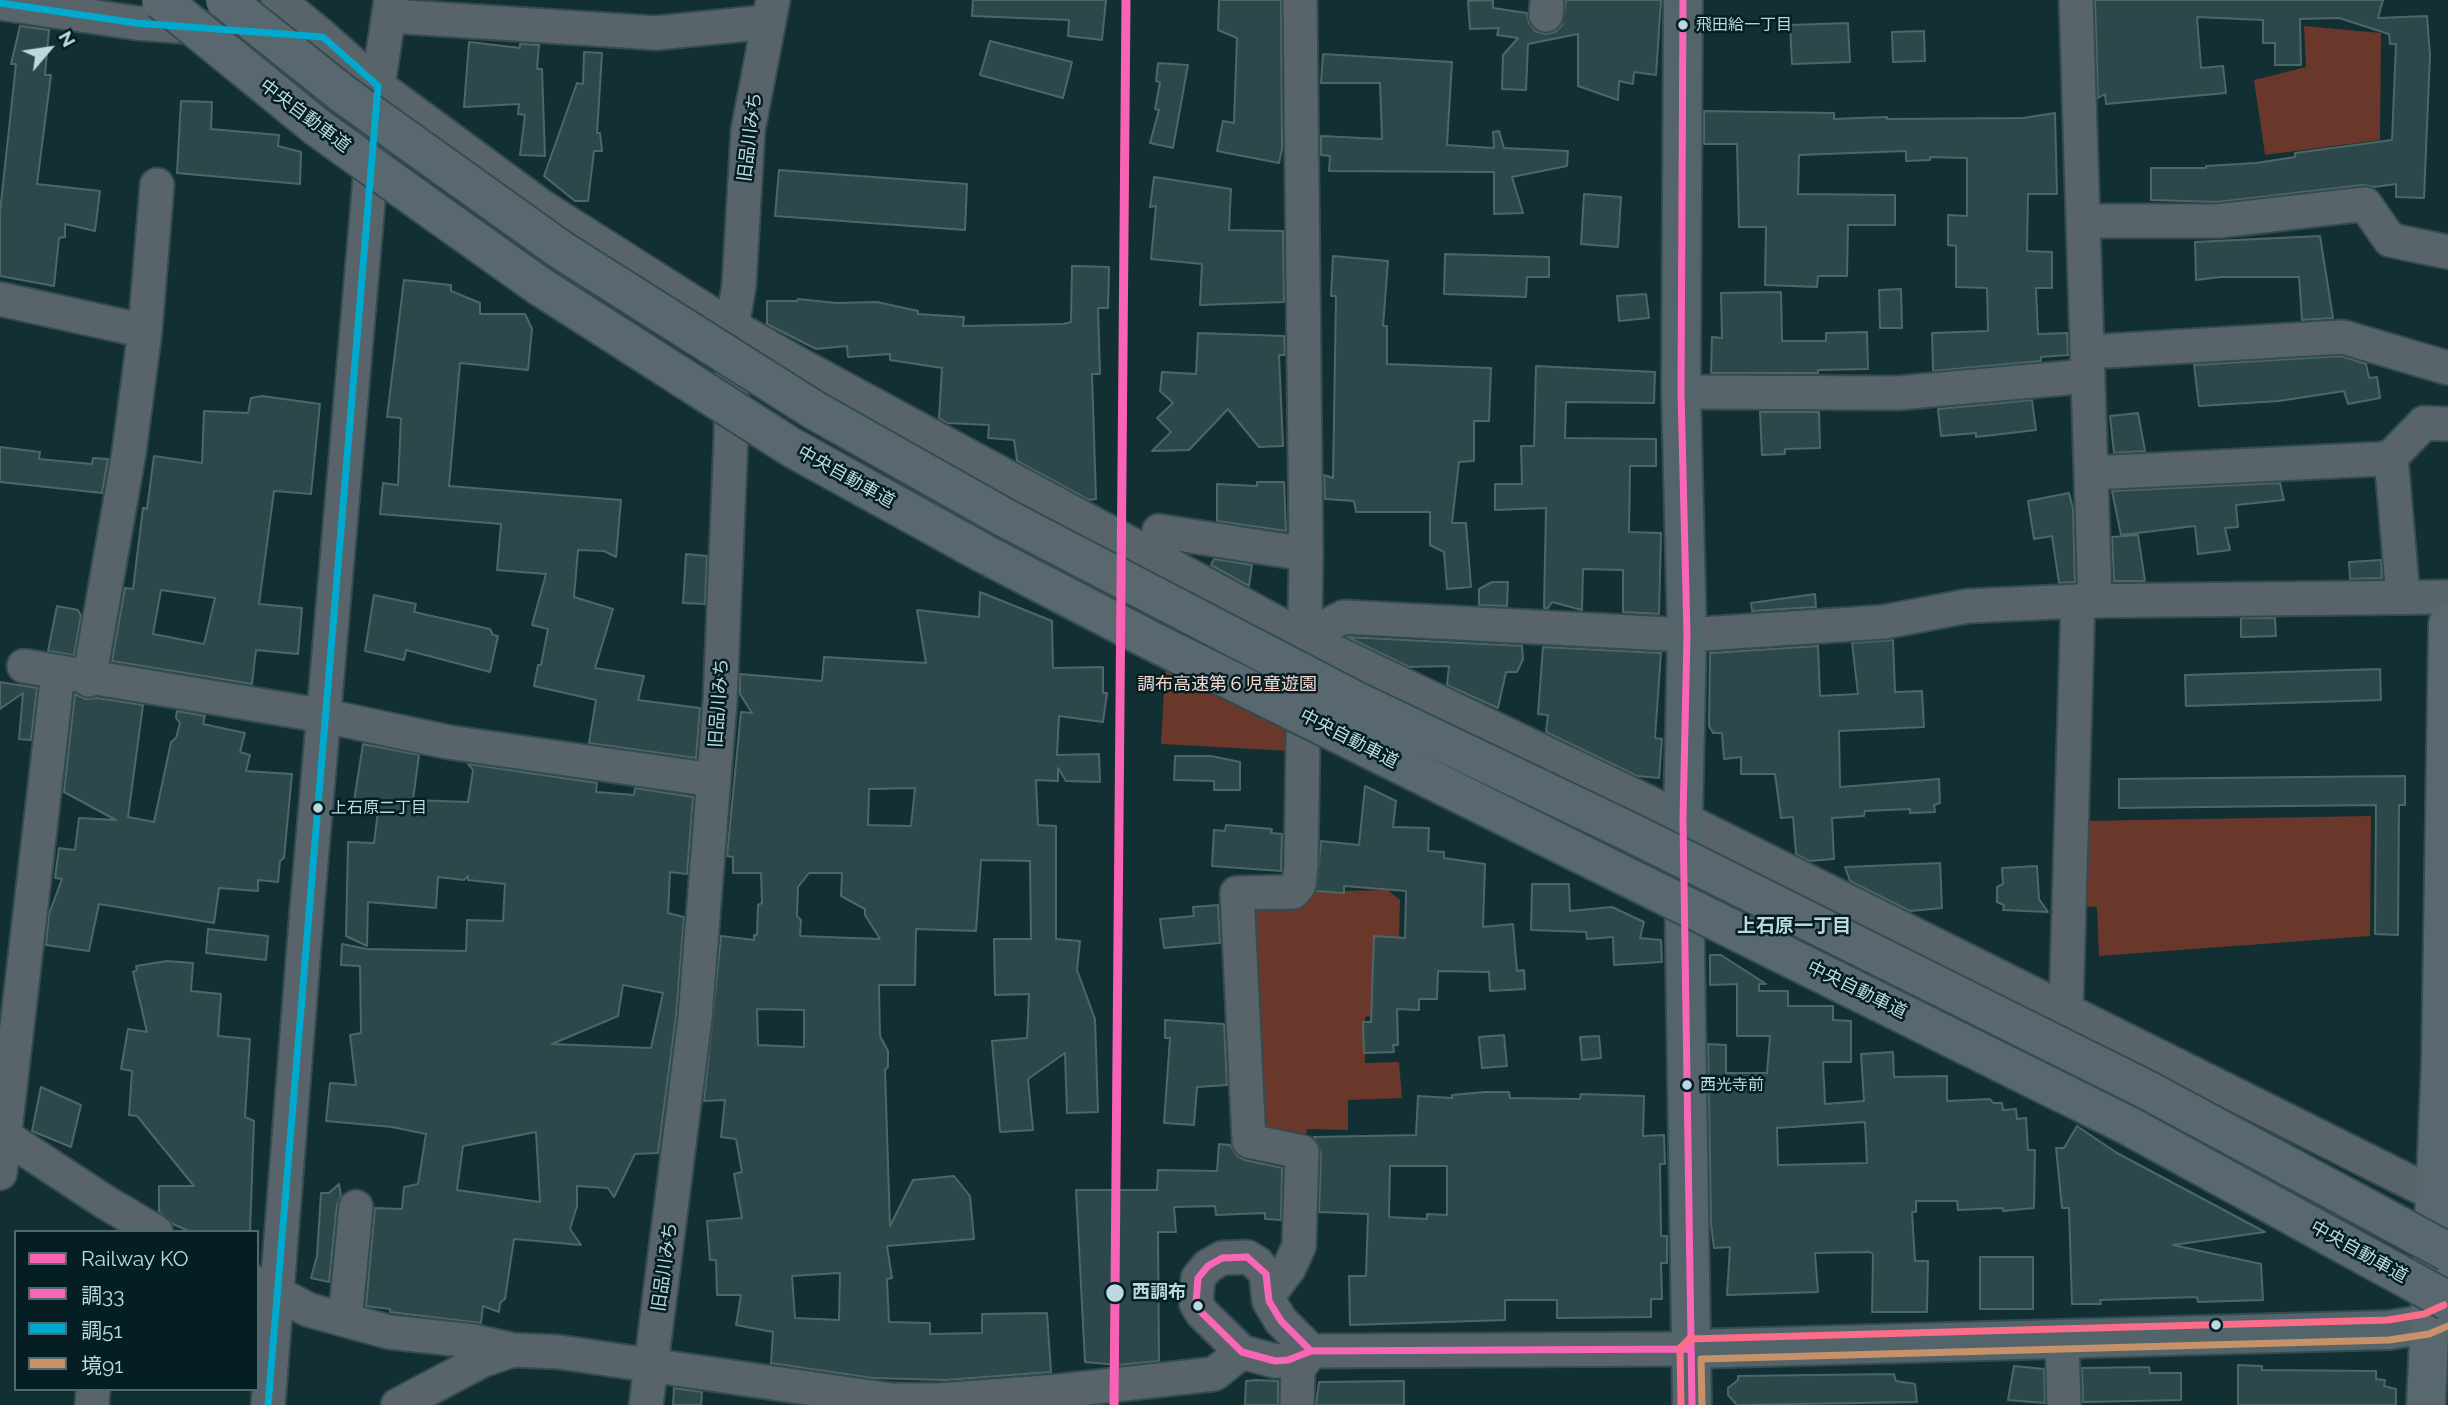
<!DOCTYPE html>
<html>
<head>
<meta charset="utf-8">
<style>
	body { margin:0 }
	#map { position:relative; width:2448px; height:1405px; overflow:hidden; background:#122f34; font-family:Raleway,"Noto Sans JP",sans-serif }
	canvas { display:block }
	.legend { position:absolute; left:14px; top:1230px; width:245px; height:161px; box-sizing:border-box; background:#041e23; border:2px solid #4e696f; margin:0; padding:9px 12px; list-style:none; font-size:21px; color:#bcd9e1 }
	.legend li { display:flex; align-items:center; gap:14px; height:35px }
	.legend b { width:35px; border:2px solid #4e696f }
	.north { position:absolute; left:14px; top:14px; width:70px; height:70px; -webkit-text-stroke:5px #041e23; paint-order:stroke; rotate:61deg; font-size:19px; font-weight:700; line-height:28px; text-align:center; color:#bcd9e1 }
	.north::after { content:''; display:block; margin:auto; width:24px; height:32px; background:#bcd9e1; clip-path:polygon(50% 0,100% 100%,50% 72%,0 100%) }
</style>
</head>
<body>
<div id="map">
<canvas width="2448" height="1405"></canvas>
<ul class="legend">
<li><b style="height:9px;background:#f863b6"></b>Railway KO</li>
<li><b style="height:9px;background:#fa66b7"></b>調33</li>
<li><b style="height:9px;background:#00a9ce"></b>調51</li>
<li><b style="height:9px;background:#c7916a"></b>境91</li>
</ul>
<div class="north">N</div>
</div>
<script>
const context = document.querySelector('canvas').getContext('2d');
context.lineJoin = 'round';
function fillPath(path, color) {
  context.fillStyle = color;
  context.fill(path, 'evenodd');
}
function poly(rows) {
  const path = new Path2D();
  for (const r of rows) {
    path.moveTo(r[0], r[1]);
    for (let i = 2; i < r.length; i += 2) path.lineTo(r[i], r[i + 1]);
  }
  return path;
}
function trace(path, color, width, dash) {
  context.strokeStyle = color;
  context.lineWidth = width;
  context.lineCap = dash ? 'butt' : 'round';
  context.setLineDash(dash || []);
  context.stroke(path);
}
function label(font, color, halo, rows, align = 'center') {
  context.font = font + ' Raleway,"Noto Sans JP",sans-serif';
  context.lineWidth = 5;
  context.setLineDash([]);
  context.textBaseline = 'middle';
  context.strokeStyle = halo;
  context.fillStyle = color;
  for (const [text, x, y, turn = 0] of rows) {
    context.save();
    context.translate(x, y);
    context.rotate((+turn || 0) * Math.PI / 180);
    context.textAlign = isNaN(turn) ? turn : align;
    if (halo) context.strokeText(text, 0, 0);
    context.fillText(text, 0, 0);
    context.restore();
  }
}
fillPath(poly([
	[2304,26,2381,33,2380,140,2265,155,2254,80,2306,67],
	[1170,586,1288,641,1290,751,1161,744],
	[2371,816,2370,936,2099,956,2097,907,2079,906,2084,821],
	[1388,890,1400,900,1399,938,1374,937,1371,1016,1365,1017,1365,1063,1399,1062,1402,1098,1348,1100,1348,1130,1307,1129,1302,1152,1257,1143,1249,893]
]), '#6a372b');
const building = poly([
	[973,0,1106,0,1102,40,1068,36,1069,20,972,16,973,0],
	[1219,0,1281,0,1282,149,1279,163,1217,151,1223,121,1234,123,1237,38,1218,30,1219,0],
	[1493,0,1493,8,1527,13,1529,23,1535,31,1545,34,1555,32,1562,25,1566,0,1661,0,1656,75,1634,72,1633,84,1619,81,1618,100,1578,86,1578,34,1528,44,1526,90,1502,89,1503,55,1518,38,1497,35,1499,28,1470,29,1468,1,1493,0],
	[2095,0,2383,0,2378,18,2427,16,2430,55,2424,198,2396,197,2396,184,2374,187,2363,185,2217,202,2151,200,2151,168,2206,168,2206,166,2256,163,2295,157,2295,153,2392,140,2396,44,2390,44,2389,34,2339,18,2300,19,2301,65,2275,65,2275,43,2263,43,2263,20,2197,17,2201,68,2223,66,2226,93,2106,104,2105,94,2098,98,2095,0],
	[1848,23,1850,62,1792,64,1790,25,1848,23],
	[20,26,49,30,45,75,51,75,37,184,100,191,95,231,65,224,65,237,59,238,54,286,0,276,0,212,16,64,11,64,20,26],
	[1924,31,1925,61,1893,62,1892,32,1924,31],
	[990,41,1072,62,1063,98,980,75,990,41],
	[469,42,520,48,520,44,539,45,537,69,542,69,545,156,520,155,525,115,518,114,519,104,464,107,469,42],
	[584,52,602,53,597,133,600,133,602,151,594,151,588,201,575,201,544,176,577,83,583,84,584,52],
	[1323,54,1452,62,1447,145,1494,148,1493,132,1499,131,1504,148,1568,151,1567,166,1512,177,1523,213,1494,214,1494,172,1329,171,1330,156,1321,155,1321,136,1382,139,1380,83,1321,83,1323,54],
	[1158,63,1188,65,1173,148,1150,143,1159,110,1155,109,1160,82,1156,81,1158,63],
	[181,101,212,102,211,129,279,135,278,146,301,152,300,184,177,173,181,101],
	[1704,111,1834,113,1834,119,1887,117,1887,119,2023,118,2055,113,2057,194,2028,194,2027,251,2052,252,2052,288,2036,288,2038,334,2067,333,2068,355,2041,357,2041,361,1933,371,1932,333,1988,331,1987,288,1956,287,1956,246,1948,245,1948,215,1967,216,1967,158,1930,157,1930,160,1906,161,1906,151,1799,155,1798,194,1895,195,1895,225,1848,225,1847,276,1818,276,1817,287,1765,285,1766,227,1739,227,1737,144,1704,144,1704,111],
	[779,170,967,184,965,230,775,216,779,170],
	[1154,177,1231,189,1229,230,1283,231,1284,302,1200,305,1202,264,1151,259,1156,206,1150,207,1154,177],
	[1584,194,1621,197,1618,247,1581,244,1584,194],
	[2320,236,2333,318,2302,320,2299,277,2221,277,2196,280,2195,242,2320,236],
	[1445,254,1549,257,1549,277,1527,277,1526,297,1444,294,1445,254],
	[1333,256,1388,261,1383,326,1387,326,1387,364,1491,368,1489,421,1474,421,1474,461,1459,462,1452,523,1466,523,1471,587,1447,589,1444,552,1430,545,1430,512,1356,512,1354,501,1325,499,1324,475,1333,478,1336,296,1331,296,1333,256],
	[1072,266,1109,267,1108,308,1098,308,1100,374,1092,374,1096,499,1089,500,1017,461,1014,440,988,438,989,425,947,423,939,418,942,368,890,360,890,354,848,357,847,346,816,349,767,324,767,301,797,301,798,299,836,303,877,302,918,311,918,314,964,317,963,326,1063,324,1071,322,1072,266],
	[404,280,451,285,451,291,480,303,480,314,525,314,532,329,528,370,460,363,449,486,621,500,616,557,604,551,578,550,574,597,613,609,595,668,644,676,638,700,700,708,696,758,589,743,596,700,534,686,538,665,541,665,548,629,532,625,546,574,497,570,501,524,380,514,383,483,398,485,401,418,387,417,404,280],
	[1901,289,1902,328,1880,328,1879,290,1901,289],
	[1781,292,1782,341,1826,341,1826,333,1867,332,1868,369,1818,370,1818,373,1711,373,1712,337,1722,338,1721,293,1781,292],
	[1646,294,1649,318,1619,321,1617,296,1646,294],
	[1198,333,1284,336,1285,355,1279,355,1283,446,1259,447,1228,409,1189,450,1152,451,1171,432,1157,418,1173,403,1160,391,1162,372,1196,374,1198,333],
	[2341,356,2366,364,2369,378,2377,377,2380,398,2348,404,2344,391,2279,401,2199,406,2194,365,2341,356],
	[1536,366,1655,372,1654,403,1566,402,1565,438,1656,439,1656,466,1630,466,1629,532,1661,533,1659,614,1623,612,1623,570,1583,569,1582,610,1552,602,1548,608,1544,608,1546,508,1495,510,1495,484,1522,484,1521,446,1534,446,1536,366],
	[262,396,320,404,311,494,274,491,259,604,302,608,298,654,256,650,252,684,112,661,125,588,133,589,143,508,147,509,154,456,202,463,204,411,248,413,251,398,262,396],
	[161,590,215,598,204,644,153,634,161,590],
	[2032,400,2036,430,1976,437,1976,433,1941,436,1938,409,2032,400],
	[1760,412,1819,412,1820,448,1785,449,1785,454,1762,455,1760,412],
	[2138,413,2145,451,2114,453,2110,416,2138,413],
	[0,447,40,452,39,459,92,464,93,458,108,459,102,493,0,482,0,447],
	[1257,482,1284,482,1286,531,1217,521,1217,484,1257,486,1257,482],
	[2280,483,2284,500,2236,505,2238,527,2225,528,2230,550,2198,554,2195,526,2121,535,2112,491,2280,483],
	[2069,493,2073,509,2075,582,2059,583,2052,536,2034,539,2028,501,2069,493],
	[2138,535,2145,581,2114,581,2112,537,2138,535],
	[686,554,707,556,705,604,683,603,686,554],
	[1214,559,1252,565,1249,586,1211,565,1214,559],
	[2381,560,2382,578,2350,579,2349,562,2381,560],
	[1492,582,1508,582,1507,606,1479,605,1479,589,1492,582],
	[980,592,1052,621,1053,668,1103,667,1103,693,1107,693,1103,722,1059,716,1057,755,1099,754,1100,782,1066,781,1058,768,1058,781,1036,780,1038,825,1056,826,1056,939,1080,941,1077,970,1095,1019,1098,1112,1067,1113,1065,1053,1028,1079,1033,1130,1000,1132,992,1041,1027,1038,1029,994,995,995,994,939,1031,939,1030,861,981,860,976,931,916,929,915,985,879,985,880,1036,888,1051,888,1067,885,1070,890,1226,913,1180,954,1176,970,1196,974,1239,887,1246,892,1278,887,1279,889,1322,930,1323,930,1334,982,1333,982,1314,1047,1313,1051,1372,946,1380,872,1378,771,1363,773,1332,736,1325,741,1295,717,1295,716,1260,710,1260,707,1221,742,1218,734,1174,742,1172,736,1139,721,1137,725,1100,704,1101,721,936,754,940,754,935,757,935,758,905,762,903,761,873,733,873,733,857,727,856,741,712,752,713,740,694,740,674,822,681,824,657,926,663,917,610,979,617,980,592],
	[915,788,911,826,868,825,869,789,915,788],
	[809,873,842,873,841,896,865,909,865,915,880,939,800,936,801,920,797,916,798,887,809,873],
	[757,1009,804,1010,804,1047,758,1045,757,1009],
	[840,1273,839,1320,795,1318,792,1276,840,1273],
	[1815,594,1816,607,1752,611,1751,603,1815,594],
	[374,595,416,604,414,612,490,629,493,635,498,636,490,672,406,650,404,660,365,651,374,595],
	[57,606,78,610,81,616,74,655,48,651,57,606],
	[2241,618,2275,618,2276,636,2241,637,2241,618],
	[1347,637,1522,646,1523,659,1517,672,1506,672,1498,708,1447,685,1449,666,1409,667,1347,637],
	[1893,640,1895,692,1922,691,1924,727,1839,731,1840,787,1939,779,1940,803,1934,805,1935,812,1910,813,1910,809,1865,811,1864,816,1832,818,1834,859,1809,861,1796,854,1793,817,1781,818,1775,774,1741,774,1741,757,1724,759,1722,733,1713,733,1709,726,1710,653,1818,646,1820,696,1858,694,1852,643,1893,640],
	[1543,647,1661,653,1655,738,1662,739,1659,778,1637,776,1546,732,1548,715,1538,714,1543,647],
	[2380,669,2381,700,2186,706,2185,675,2380,669],
	[0,682,37,688,31,740,19,739,23,693,0,709,0,682],
	[75,694,86,699,97,698,143,705,128,817,154,822,171,742,176,738,180,723,176,718,177,711,205,716,203,724,245,733,240,752,250,755,246,771,292,774,284,858,280,861,278,882,258,880,258,891,219,888,214,923,99,904,89,951,46,945,49,914,62,879,55,878,59,848,75,850,79,818,116,820,64,792,75,694],
	[363,744,419,755,413,800,468,802,473,770,468,764,597,783,596,792,634,795,635,788,693,797,687,874,670,872,668,913,684,917,676,1016,658,1153,635,1154,614,1197,608,1188,577,1186,577,1206,570,1229,581,1245,514,1239,505,1299,500,1303,499,1312,483,1306,481,1323,390,1312,390,1309,366,1306,375,1208,402,1209,404,1187,418,1184,426,1134,392,1127,326,1121,330,1083,356,1085,350,1035,361,1033,360,966,341,965,342,944,367,949,466,951,467,920,503,921,505,884,468,880,468,876,464,880,438,877,436,908,368,902,367,946,346,936,348,842,374,843,379,803,354,801,363,744],
	[623,985,663,993,651,1048,552,1044,618,1016,623,985],
	[536,1132,540,1202,457,1190,463,1146,536,1132],
	[1175,756,1211,756,1240,762,1240,790,1214,790,1214,781,1174,780,1175,756],
	[2405,776,2405,805,2399,805,2398,935,2375,934,2376,805,2119,808,2119,779,2405,776],
	[1365,786,1396,801,1393,827,1429,828,1428,851,1444,852,1444,858,1485,864,1483,927,1513,924,1517,971,1524,970,1525,989,1490,991,1489,972,1438,971,1437,999,1419,999,1419,1010,1397,1009,1398,1045,1393,1045,1394,1052,1364,1053,1363,1022,1371,1022,1374,936,1405,938,1406,891,1344,886,1344,893,1316,891,1321,841,1359,845,1365,786],
	[1226,825,1272,829,1271,833,1282,834,1281,871,1212,866,1214,830,1225,831,1226,825],
	[1940,863,1942,908,1910,911,1850,881,1845,867,1940,863],
	[2037,866,2039,899,2048,912,2003,910,2004,905,1997,902,1997,887,2003,884,2002,868,2037,866],
	[1532,884,1569,884,1570,911,1612,907,1644,922,1640,938,1661,940,1662,962,1614,965,1613,937,1587,939,1586,932,1531,930,1532,884],
	[1218,905,1220,943,1164,948,1160,919,1194,916,1193,907,1218,905],
	[208,929,268,936,266,960,206,953,208,929],
	[1710,955,1721,955,1766,984,1759,984,1759,991,1788,991,1788,1006,1833,1006,1833,1020,1851,1021,1851,1062,1823,1062,1825,1104,1864,1101,1861,1054,1893,1052,1894,1077,1947,1076,1947,1101,1990,1099,1993,1103,2002,1103,2003,1110,2016,1109,2017,1119,2026,1118,2028,1150,2035,1150,2034,1208,2003,1211,2003,1208,1958,1210,1957,1201,1916,1201,1916,1212,1912,1212,1915,1261,1928,1261,1927,1312,1872,1312,1873,1254,1870,1252,1815,1253,1818,1292,1727,1295,1730,1247,1714,1248,1711,1224,1708,1044,1726,1045,1726,1073,1767,1073,1770,1036,1737,1036,1737,984,1710,985,1710,955],
	[1865,1122,1867,1163,1778,1165,1777,1128,1865,1122],
	[167,961,193,963,191,991,221,994,218,1036,250,1039,245,1117,254,1121,250,1232,191,1232,173,1224,159,1212,159,1186,194,1186,137,1116,129,1115,132,1071,121,1069,128,1029,147,1032,133,972,137,970,136,966,167,961],
	[1165,1020,1224,1024,1227,1085,1197,1087,1194,1125,1164,1123,1170,1038,1165,1038,1165,1020],
	[1504,1035,1507,1066,1482,1068,1479,1037,1504,1035],
	[1599,1036,1601,1058,1582,1060,1580,1037,1599,1036],
	[41,1087,81,1105,71,1147,32,1131,41,1087],
	[1485,1092,1509,1092,1510,1098,1580,1099,1581,1094,1644,1096,1643,1136,1664,1135,1665,1164,1660,1164,1661,1236,1667,1236,1667,1263,1661,1263,1662,1299,1651,1299,1651,1317,1557,1318,1557,1300,1505,1300,1505,1320,1350,1325,1349,1276,1366,1276,1368,1214,1319,1212,1321,1153,1314,1137,1416,1135,1418,1096,1452,1098,1452,1095,1485,1092],
	[1390,1166,1447,1166,1447,1215,1427,1214,1427,1219,1389,1217,1390,1166],
	[2077,1126,2117,1153,2265,1232,2173,1245,2261,1264,2263,1300,2198,1302,2197,1297,2100,1300,2101,1304,2072,1304,2069,1208,2062,1208,2056,1148,2064,1148,2077,1126],
	[1219,1144,1230,1145,1237,1156,1245,1160,1282,1168,1281,1220,1265,1219,1265,1213,1216,1215,1215,1206,1174,1207,1176,1232,1158,1232,1159,1361,1118,1365,1085,1362,1076,1190,1157,1190,1158,1170,1217,1171,1219,1144],
	[339,1184,341,1196,337,1205,329,1282,311,1278,317,1256,321,1193,329,1193,339,1184],
	[1980,1257,2033,1257,2033,1309,1980,1309,1980,1257],
	[2238,1365,2262,1366,2262,1370,2376,1371,2376,1379,2385,1380,2384,1386,2396,1389,2396,1405,2238,1405,2238,1365],
	[2014,1366,2044,1369,2045,1403,2008,1400,2014,1366],
	[2149,1367,2150,1373,2181,1373,2181,1400,2083,1402,2082,1368,2149,1367],
	[1894,1374,1896,1381,1915,1384,1917,1402,1737,1405,1728,1395,1728,1388,1738,1380,1738,1376,1894,1374],
	[1257,1380,1278,1381,1278,1405,1245,1405,1246,1381,1257,1380],
	[1404,1381,1404,1405,1316,1405,1319,1382,1404,1381],
	[674,1388,702,1392,701,1405,673,1405,674,1388]
]);
fillPath(building, '#2d484a');
trace(building, '#4d6769', 2);
const minor = poly([
	[278,0,323,37],
	[2076,0,2095,601],
	[0,3,136,23,323,37,378,86,541,206,708,312,800,365,1303,637,1683,819,2434,1194],
	[1546,15,1547,0],
	[390,16,656,33,767,22],
	[2083,221,2218,221,2365,204,2390,240,2448,252],
	[0,299,145,331],
	[2087,352,2343,337,2448,368],
	[1681,392,1898,393,2088,376],
	[2391,457,2403,596],
	[2091,473,2380,459,2391,457,2424,423,2448,424],
	[1159,531,1306,554],
	[1303,637,1344,617,1687,635,1884,622,1968,606,2078,601,2448,597],
	[24,666,325,716,448,742,713,780],
	[89,680,129,452,145,331,157,185],
	[2066,1008,2078,601],
	[0,1133,105,1202,156,1232],
	[0,1173,58,673],
	[257,1283,309,1310,389,1332,473,1341,513,1350,559,1352,891,1400,939,1400,1060,1391,1214,1374,1242,1352],
	[1270,1293,1289,1268,1299,1246,1302,1152,1249,1141,1237,893,1293,892,1299,885,1301,865,1306,554,1300,0],
	[345,1320,356,1207],
	[2062,1340,2064,1405],
	[1311,1351,1281,1321,1269,1301,1266,1274,1257,1263,1247,1257,1222,1258,1208,1266,1198,1278,1196,1303,1202,1313,1242,1352,1275,1361,1288,1360,1311,1351,1690,1349],
	[92,1405,93,1389],
	[268,1405,307,908,378,86,391,0],
	[398,1405,483,1360,513,1350],
	[646,1405,695,1018,720,701,731,436,732,327,739,285,748,130,773,0],
	[1297,1405,1298,1369,1311,1351]
]);
const major = poly([
	[1683,0,1681,392,1687,635,1683,819,1692,1405],
	[1690,1349,2389,1330,2427,1324,2448,1315]
]);
const highway = poly([
	[2426,1405,2441,1060,2448,624]
]);
trace(minor, '#334c51', 37);
trace(major, '#334c51', 42);
trace(highway, '#334c51', 42);
trace(minor, '#58646a', 33);
trace(major, '#53646b', 38);
trace(highway, '#58686e', 38);
const highwayBridge = poly([
	[161,0,317,127,438,214,538,285,791,447,983,553,1152,641,2129,1126,2448,1301],
	[225,0,343,94,561,250,814,410,1005,518,1360,703,1632,833,2149,1091,2448,1252]
]);
trace(highwayBridge, '#334c51', 42, []);
trace(highwayBridge, '#58686e', 38);
trace(poly([
	[1683,0,1681,392,1687,635,1683,819,1692,1405],
	[1247,1257,1266,1274,1269,1301,1281,1321,1311,1351,1288,1360,1275,1361,1242,1352,1202,1313,1196,1303,1198,1278,1208,1266,1222,1258,1247,1257],
	[1311,1351,1690,1349]
]), '#fa66b7', 7);
trace(poly([
	[0,3,136,23,323,37,378,86,268,1405]
]), '#00a9ce', 7);
trace(poly([
	[1702,1405,1701,1359,2389,1340,2429,1334,2448,1326]
]), '#c7916a', 7);
trace(poly([
	[1681,1405,1680,1348,1689,1339,2388,1320,2424,1314,2444,1305]
]), '#fb6d88', 7);
trace(poly([
	[1114,1405,1126,0]
]), '#f863b6', 9);
for (const [x, y, r, color] of [
	[1683,25,6,"#bcd9e1"],
	[318,808,6,"#bcd9e1"],
	[1687,1085,6,"#bcd9e1"],
	[1115,1293,10,"#bcd9e1"],
	[1198,1306,6,"#bcd9e1"],
	[2216,1325,6,"#bcd9e1"]
]) {
  const dot = new Path2D();
  dot.arc(x, y, r, 0, 2 * Math.PI);
  context.fillStyle = color;
  context.fill(dot);
  trace(dot, '#041e23', 2.5);
}
label('16px', '#bcd9e1', '#041e23', [
	["飛田給一丁目",1696,25],
	["上石原二丁目",331,808],
	["西光寺前",1700,1085]
], 'left');
label('18px', '#bcd9e1', '#041e23', [
	["中央自動車道",305,116,37],
	["旧品川みち",750,137,-83],
	["中央自動車道",846,477,29],
	["旧品川みち",719,703,-86],
	["中央自動車道",1349,739,27],
	["中央自動車道",1857,990,26],
	["中央自動車道",2359,1252,29],
	["旧品川みち",665,1267,-82]
]);
label('18px', '#f4d6ce', '#041e23', [
	["調布高速第６児童遊園",1227,685]
]);
label('bold 18px', '#bcd9e1', '#041e23', [
	["西調布",1132,1293]
], 'left');
label('bold 19px', '#bcd9e1', '#041e23', [
	["上石原一丁目",1794,926]
]);
</script>
</body>
</html>
